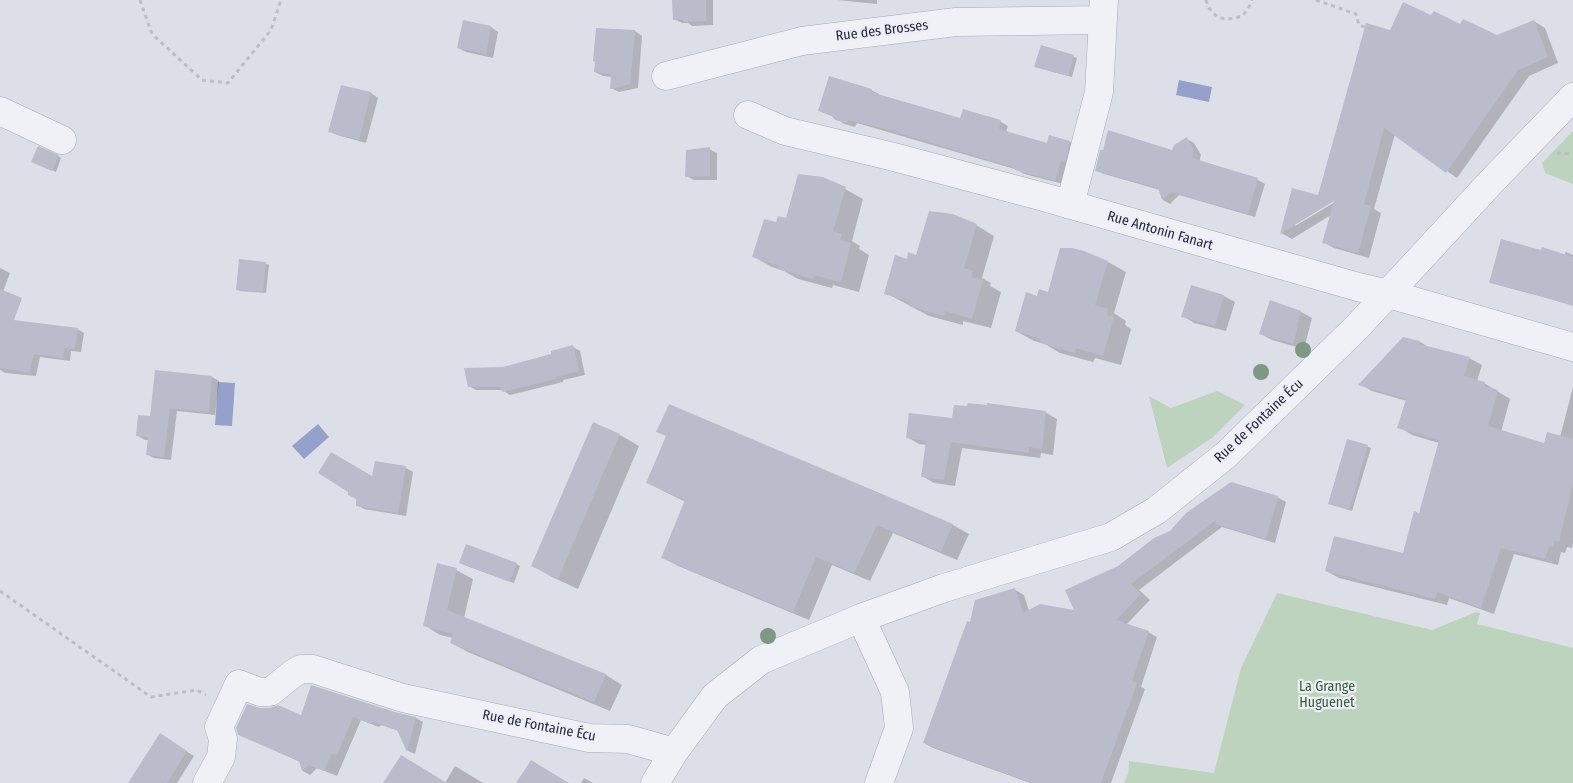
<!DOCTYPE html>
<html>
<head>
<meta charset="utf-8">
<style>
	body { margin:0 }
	canvas { display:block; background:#dddfe8 }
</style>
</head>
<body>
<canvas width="1573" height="783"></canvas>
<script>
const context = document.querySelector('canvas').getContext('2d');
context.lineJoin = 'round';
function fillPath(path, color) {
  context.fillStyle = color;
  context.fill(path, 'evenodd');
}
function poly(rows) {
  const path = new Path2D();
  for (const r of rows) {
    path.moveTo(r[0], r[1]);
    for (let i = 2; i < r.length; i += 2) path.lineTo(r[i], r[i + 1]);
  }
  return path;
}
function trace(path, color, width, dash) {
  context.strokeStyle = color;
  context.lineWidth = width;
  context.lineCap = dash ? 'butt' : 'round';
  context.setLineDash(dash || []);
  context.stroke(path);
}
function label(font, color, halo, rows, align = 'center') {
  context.font = font + ' "Fira Sans Condensed",sans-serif';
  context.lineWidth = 4.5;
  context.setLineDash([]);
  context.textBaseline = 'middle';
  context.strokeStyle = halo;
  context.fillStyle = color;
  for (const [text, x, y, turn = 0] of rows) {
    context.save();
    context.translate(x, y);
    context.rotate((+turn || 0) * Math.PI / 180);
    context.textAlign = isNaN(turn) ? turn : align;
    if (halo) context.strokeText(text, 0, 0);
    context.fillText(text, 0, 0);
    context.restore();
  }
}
fillPath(poly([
	[1573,131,1573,184,1545,173,1542,163],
	[1217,391,1245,405,1212,438,1167,468,1149,396,1171,408],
	[1277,593,1432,630,1476,612,1480,613,1477,624,1573,648,1573,783,1124,783,1128,774,1129,761,1214,773,1241,668]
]), '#bed3be');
fillPath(poly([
	[1179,80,1212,87,1209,102,1176,95],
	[218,382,235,383,232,426,215,425],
	[318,424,329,437,304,459,292,446]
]), '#95a1cb');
fillPath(poly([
	[674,0,713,0,713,25,692,26,688,23,682,23,674,19],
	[837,0,877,0,877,4],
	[1431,17,1497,37,1534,21,1545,28,1558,63,1529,76,1457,178,1395,134,1374,209,1381,213,1369,258,1334,248,1323,242,1331,215,1292,239,1281,233,1319,197,1391,32],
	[1338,196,1340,199,1295,226,1295,223],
	[491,27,498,32,493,58,466,52,458,48],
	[635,31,642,36,638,88,619,92,611,88,612,77,603,76,595,72],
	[1042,46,1077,58,1072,77,1039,68],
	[342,86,371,93,378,98,366,143,337,135,329,131],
	[871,90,879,94,878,96,961,119,964,111,1001,122,1008,126,1006,132,1047,144,1050,136,1070,142,1077,146,1063,184,1024,174,1018,170,857,123,855,127,844,124,834,117,819,111],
	[1187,139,1194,143,1201,155,1199,162,1258,180,1265,184,1255,217,1179,195,1170,204,1163,200,1160,190,1104,174,1096,170,1173,152],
	[709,149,717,153,717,180,694,180,686,176],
	[58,156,61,158,56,172,36,163],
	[845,189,863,199,852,241,860,246,859,249,869,255,859,292,833,285,832,288,798,279,784,271,772,267,754,257,776,223,787,220],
	[976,225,994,236,982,278,991,283,990,286,1001,292,991,328,963,321,963,325,929,316,886,293,908,261],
	[1542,252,1564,255,1566,252,1573,255,1573,305,1494,284],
	[1108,262,1126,272,1114,313,1126,321,1125,325,1131,329,1121,365,1095,358,1093,362,1060,353,1045,344,1034,341,1016,331,1038,297,1049,293],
	[265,263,269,265,266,293,240,291,237,289],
	[0,268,10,273,1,297,0,297],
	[1224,296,1235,302,1226,331,1194,323,1183,316],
	[1301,312,1312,318,1304,349,1272,340,1261,334],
	[77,329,84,333,81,352,71,351,70,361,40,357,36,376,5,373,0,370,0,367],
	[1403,338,1420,342,1430,348,1469,358,1482,365,1477,381,1484,383,1510,399,1501,432,1544,444,1560,437,1573,387,1573,543,1572,548,1567,547,1565,553,1561,552,1558,565,1514,554,1494,614,1449,598,1447,605,1339,578,1326,571,1404,555,1420,514,1439,443,1412,435,1399,427,1407,401,1372,391,1360,384],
	[573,347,580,351,585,375,563,380,563,382,510,395,502,390,476,390,469,386,503,368,553,355],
	[212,377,219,381,215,415,177,411,171,460,154,458,147,454,149,440,145,440,138,436,151,417],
	[669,406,953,525,969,534,957,560,893,533,870,581,832,565,809,620,678,566,662,557,686,502,663,491,647,482,667,436],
	[1045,412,1057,419,1053,455,1041,453,1040,458,962,448,955,486,934,483,922,476,926,445,919,444,907,437],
	[594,424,620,435,639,446,578,589,552,577,533,566],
	[1367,446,1371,448,1352,511,1333,505],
	[406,468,413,472,406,516,364,509,357,505,357,499,350,491,373,478],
	[1277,497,1286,502,1275,543,1222,527,1139,590,1150,600,1126,625,1148,632,1157,637,1141,687,1145,689,1111,783,1030,783,933,748,924,743,971,624,1014,589,1024,595,1029,611,1076,612,1119,567,1155,539],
	[516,564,520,566,514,583,464,565],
	[456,570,473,579,464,618,606,675,622,685,610,711,468,652,451,643,453,638,440,635,424,625],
	[260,709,301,716,398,714,416,718,423,722,415,754,408,751,399,731,381,725,379,727,361,720,337,776,317,768,310,775,303,771,300,762,247,738],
	[167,739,194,756,177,783,129,783],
	[455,766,483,783,385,783,445,783],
	[584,778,593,783,581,783]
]), '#0003');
fillPath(poly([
	[672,0,706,0,706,21,683,22,683,19,673,20],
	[1403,2,1431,15,1434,11,1460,24,1463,19,1497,35,1534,20,1548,57,1518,70,1446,173,1384,128,1364,204,1371,206,1358,253,1322,243,1334,201,1280,234,1292,188,1318,195,1366,23,1390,30],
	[463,20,491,26,486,54,457,48],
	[596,28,635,30,630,84,610,89,611,74,594,72,595,62,593,61],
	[1041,45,1074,55,1068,76,1034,67],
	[829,76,872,89,871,92,960,118,963,109,1001,120,999,129,1047,143,1049,135,1070,141,1065,162,1061,161,1055,181,1015,170,1015,168,889,130,849,120,847,123,835,120,831,115,818,111],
	[341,85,371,92,359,140,328,132],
	[1108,130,1172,150,1174,145,1187,137,1194,150,1192,158,1258,178,1248,214,1171,192,1162,200,1158,188,1095,171,1100,150,1103,150],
	[38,146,59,155,52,171,31,162],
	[710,147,710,176,685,177,686,150],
	[798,174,823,177,846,187,833,231,842,234,840,240,851,243,841,282,814,275,813,279,778,269,779,266,752,257,764,219,776,222,778,216,786,218],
	[929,211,953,214,977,224,964,268,973,271,971,277,983,280,972,319,945,311,944,316,909,306,910,302,884,294,895,255,907,259,908,252,916,255],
	[1501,239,1541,250,1542,247,1573,257,1573,306,1520,290,1489,283],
	[1060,248,1072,248,1084,251,1108,261,1095,305,1108,309,1107,315,1114,317,1103,356,1076,348,1075,353,1040,343,1041,339,1015,331,1026,292,1037,296,1039,289,1048,292],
	[239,259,266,262,263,292,236,290],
	[1191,285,1224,295,1215,326,1181,317],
	[0,289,22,298,14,320,78,328,75,349,65,348,63,358,34,354,29,373,0,368],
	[1270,300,1301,311,1297,326,1298,326,1293,344,1259,334],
	[1403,337,1420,341,1419,344,1470,357,1464,376,1485,382,1484,386,1498,390,1488,426,1544,443,1547,432,1573,439,1573,483,1559,542,1554,541,1553,547,1549,546,1545,559,1501,548,1481,608,1437,592,1435,599,1325,571,1334,536,1403,553,1414,511,1419,513,1439,440,1397,428,1406,399,1358,385],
	[573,345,579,371,556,377,556,379,502,392,501,387,468,387,464,368,503,367,551,354,551,351],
	[155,370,212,376,209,412,170,408,164,457,146,455,148,437,136,436,138,415,150,416],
	[968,403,987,405,987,403,1046,411,1042,449,1029,447,1029,453,951,442,944,480,921,477,926,441,906,438,909,413,952,418,954,405,967,406],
	[669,404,953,524,941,552,877,525,854,573,816,557,793,612,661,558,685,500,646,483,666,436,656,432],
	[593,422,620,434,558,579,531,566],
	[1347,439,1368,445,1349,510,1328,504],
	[331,452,372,476,375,461,406,466,398,513,356,506,356,499,348,495,348,492,318,473],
	[1231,482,1278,496,1266,539,1215,524,1216,520,1131,584,1141,594,1116,620,1149,631,1132,681,1137,683,1101,783,1032,783,923,743,967,621,970,622,975,600,1015,588,1023,613,1040,604,1074,610,1065,590,1118,566,1154,538,1170,531,1186,513],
	[466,544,517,563,510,582,459,563],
	[437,563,457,568,447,610,606,674,594,702,450,643,453,634,423,626],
	[311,685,398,713,416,717,407,752,397,730,373,722,371,724,353,717,337,755,332,753,324,771,309,765,302,771,299,761,238,735,236,728,247,704,260,708,270,708,278,705,301,715],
	[160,733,187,751,167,783,128,783],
	[401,755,447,783,383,783],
	[531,760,569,783,516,783]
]), '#babccb');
const minor = poly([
	[666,76,802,41,956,22,1103,20],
	[0,111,62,140],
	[748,115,785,131,890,156,1040,196,1358,287,1389,294,1573,347],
	[1070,205,1099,92,1104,0],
	[861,618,895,692,899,728,879,783],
	[207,783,221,757,223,739,219,727,239,684,260,692,270,692,294,673,301,669,313,669,403,698,589,738,628,739,674,752],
	[655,783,674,752,715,696,761,660,861,618,944,588,1111,537,1157,510,1227,454,1357,327,1491,182,1573,97]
]);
trace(minor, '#a6a8b6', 29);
trace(poly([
	[140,0,152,34,202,80,228,83,271,30,281,0],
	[1206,0,1209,8,1214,14,1220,18,1228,19,1236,18,1243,15,1248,9,1252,0],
	[1316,0,1356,14,1359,25,1365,27,1383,51],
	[1557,153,1571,154,1573,153],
	[0,591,151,697,197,690,206,695]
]), '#bbbdc7', 3, [4, 4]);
trace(minor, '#f0f1f6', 28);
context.fillStyle = '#7f9886';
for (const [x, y] of [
	[1303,350],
	[1261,372],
	[768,636]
]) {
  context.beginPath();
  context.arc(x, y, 8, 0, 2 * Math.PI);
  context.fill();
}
label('14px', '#262840', '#edeef6', [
	["Rue des Brosses",882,31,-7],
	["Rue Antonin Fanart",1160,231,16],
	["Rue de Fontaine Écu",1259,421,-43],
	["Rue de Fontaine Écu",539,726,11]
]);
label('14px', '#325d36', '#edeef6', [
	["La Grange",1327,687],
	["Huguenet",1327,703]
]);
</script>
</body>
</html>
